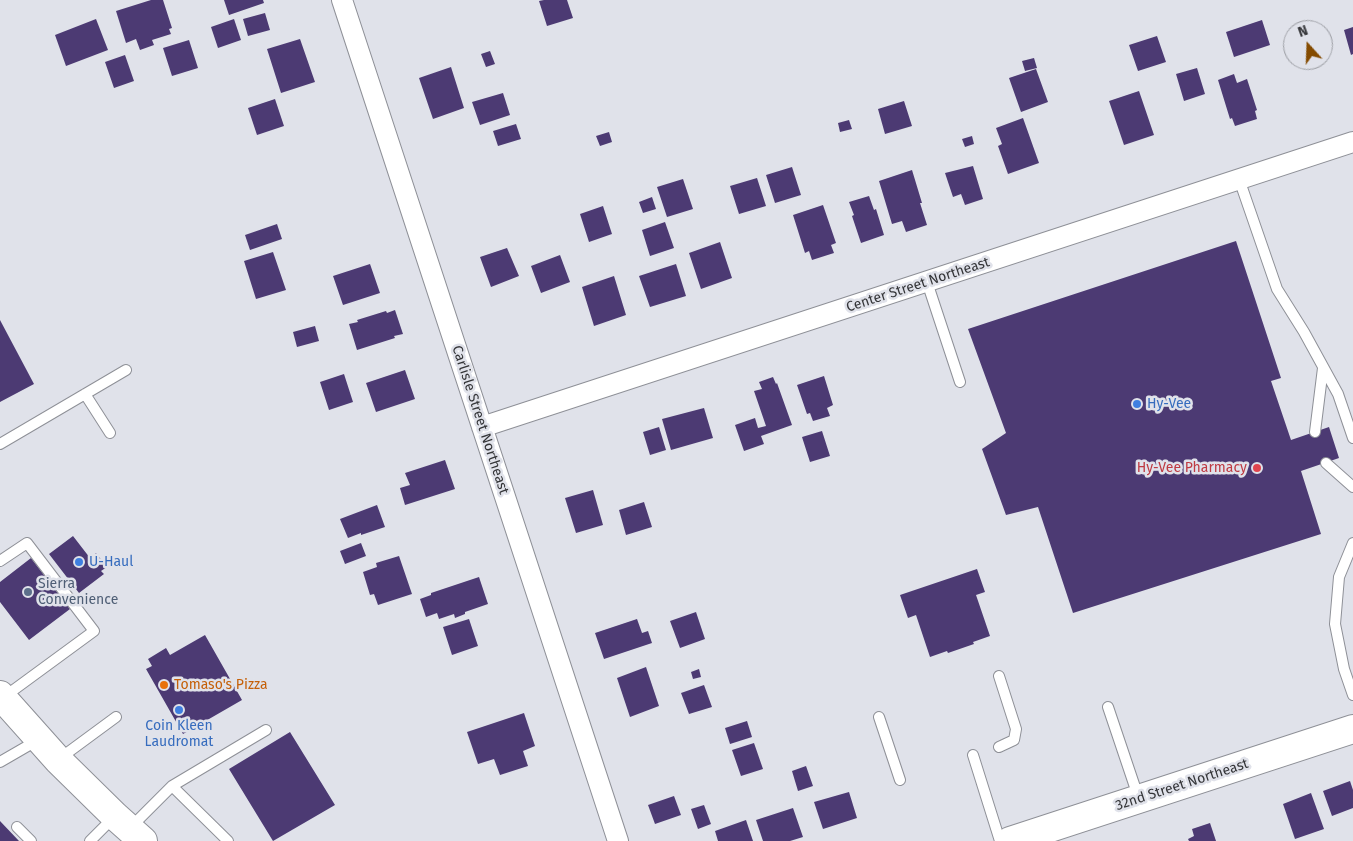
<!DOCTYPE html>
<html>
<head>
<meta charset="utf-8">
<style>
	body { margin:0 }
	#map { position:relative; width:1353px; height:841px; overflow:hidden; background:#e0e2ea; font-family:"Fira Sans",sans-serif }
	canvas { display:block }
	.north { position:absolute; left:1283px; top:20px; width:50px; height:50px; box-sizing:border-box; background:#e0e2ea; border:1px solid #9b9da3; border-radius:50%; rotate:340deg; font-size:14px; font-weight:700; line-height:20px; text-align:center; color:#343538 }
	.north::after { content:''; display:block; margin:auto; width:18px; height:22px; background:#844b00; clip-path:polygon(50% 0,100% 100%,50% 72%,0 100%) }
</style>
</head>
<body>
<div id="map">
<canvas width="1353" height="841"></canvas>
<div class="north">N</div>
</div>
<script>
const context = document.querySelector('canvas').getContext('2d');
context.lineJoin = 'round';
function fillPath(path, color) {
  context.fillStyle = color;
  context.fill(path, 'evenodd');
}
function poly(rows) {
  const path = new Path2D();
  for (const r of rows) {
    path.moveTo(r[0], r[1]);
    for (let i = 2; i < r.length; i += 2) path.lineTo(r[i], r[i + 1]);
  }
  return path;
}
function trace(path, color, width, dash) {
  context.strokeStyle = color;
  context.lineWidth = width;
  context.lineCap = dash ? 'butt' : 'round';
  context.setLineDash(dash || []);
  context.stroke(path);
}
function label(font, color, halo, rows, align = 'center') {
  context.font = font + ' "Fira Sans",sans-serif';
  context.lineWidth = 5;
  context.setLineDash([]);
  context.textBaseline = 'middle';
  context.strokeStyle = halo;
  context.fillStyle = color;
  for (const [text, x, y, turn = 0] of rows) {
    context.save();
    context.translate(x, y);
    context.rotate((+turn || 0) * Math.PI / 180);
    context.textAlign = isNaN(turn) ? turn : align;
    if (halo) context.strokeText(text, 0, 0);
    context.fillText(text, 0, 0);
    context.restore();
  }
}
fillPath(poly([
	[151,0,163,0,172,28,169,29,171,34,152,40,154,45,140,50,136,39,126,43,116,11],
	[224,0,263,0,264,3,229,15],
	[544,0,567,0,573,18,547,26,539,1],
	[265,13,270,30,248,36,243,19],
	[96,19,108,50,66,66,55,35],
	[234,19,241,40,218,48,211,27],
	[1262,20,1270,45,1234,57,1226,32],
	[1353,27,1353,54,1351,55,1344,30],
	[1157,36,1166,62,1138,71,1129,45],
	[300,39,315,82,281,93,267,49],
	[189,40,198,68,172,76,163,48],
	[490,51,495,64,486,67,481,54],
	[125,55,134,81,114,88,105,62],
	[1034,58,1037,68,1025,71,1022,61],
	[451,67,464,108,433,119,419,78],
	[1197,68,1205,94,1184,101,1176,74],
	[1036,69,1048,102,1021,112,1009,78],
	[1234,74,1237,83,1247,79,1257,110,1255,111,1257,119,1235,126,1232,118,1230,119,1218,80],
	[1139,91,1154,135,1124,145,1109,101],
	[503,93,510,115,480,125,472,102],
	[275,99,284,126,257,135,248,108],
	[904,101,912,126,885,134,878,109],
	[1023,118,1039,163,1008,174,998,146,1002,144,996,128],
	[849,120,852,129,840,132,838,123],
	[516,124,521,139,498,146,493,131],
	[609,132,612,142,600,146,596,136],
	[972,136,974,144,965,147,962,139],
	[973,166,983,199,965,205,961,194,953,197,945,173],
	[792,167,801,195,775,203,766,175],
	[912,170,922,203,920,203,927,225,906,232,902,221,892,224,879,181],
	[757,178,766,206,739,214,730,186],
	[683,179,693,209,667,217,657,187],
	[869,196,874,210,876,209,884,235,861,243,852,216,854,215,849,202],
	[652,197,656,209,643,213,639,202],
	[823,205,836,243,831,245,834,253,812,260,809,251,805,253,793,215],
	[603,206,612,234,589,242,580,214],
	[665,222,674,248,650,256,642,230],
	[277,224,282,239,250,250,245,235],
	[1236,241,1281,378,1271,381,1291,440,1329,427,1339,458,1301,471,1321,534,1073,613,1038,507,1006,515,982,449,1006,433,968,329],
	[720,242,732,278,701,289,689,253],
	[507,248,519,276,491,287,480,257],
	[273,252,286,290,256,299,244,261],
	[560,255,570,282,541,293,531,266],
	[370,264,380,293,343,305,333,276],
	[676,264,686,296,650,307,639,276],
	[614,276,626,315,594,326,582,287],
	[395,310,403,334,394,336,395,338,357,350,349,324,358,322,357,320,386,311,387,313],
	[0,320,34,384,0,402],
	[315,326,319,341,297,347,293,332],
	[405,370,415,399,376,412,366,383],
	[344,374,353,402,329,410,320,382],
	[824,376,833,405,827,408,830,416,813,421,810,413,807,414,797,385],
	[773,377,776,384,777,383,792,425,761,436,764,444,744,451,735,425,755,418,758,428,766,426,754,391,762,389,759,382],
	[704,408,713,438,671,450,662,419],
	[659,427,666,450,650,455,643,432],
	[822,431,830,456,810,462,802,437],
	[445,460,455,489,405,505,400,488,410,485,405,473],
	[593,490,603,525,576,533,565,498],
	[644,502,652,527,626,535,619,510],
	[377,505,385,527,361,535,361,533,348,538,340,519],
	[73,536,90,558,96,553,107,567,101,571,104,574,79,593,49,554],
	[361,543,366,556,345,564,340,551],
	[399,556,412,594,378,605,374,594,370,595,363,572,377,567,376,563],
	[31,558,70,609,29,640,0,602,0,582],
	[977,569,985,592,976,595,990,636,973,642,974,644,948,653,947,651,930,657,916,615,908,618,900,595],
	[479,577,488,604,465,612,465,614,455,618,454,614,439,619,437,613,426,617,420,599,431,595,431,593],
	[696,612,705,639,680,648,670,621],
	[469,619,478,646,452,655,443,627],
	[637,619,642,633,648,631,652,643,604,659,595,633],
	[205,635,242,700,183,734,146,669,152,666,148,659,166,648,170,655],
	[646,667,659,706,630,717,617,678],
	[699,669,701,677,693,679,691,672],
	[704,685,712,707,689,714,681,693],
	[524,713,535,746,523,751,528,766,500,775,494,759,478,764,467,732],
	[747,721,752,737,730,744,725,728],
	[290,732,335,805,273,841,229,769],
	[754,743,763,769,741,776,732,750],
	[806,766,813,786,798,791,792,771],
	[1350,781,1353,790,1353,808,1332,816,1323,791],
	[849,792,857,818,823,829,814,802],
	[1311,793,1324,829,1295,839,1283,804],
	[674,796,681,815,655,824,648,805],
	[704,805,711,824,698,829,691,809],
	[793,808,803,837,790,841,763,841,756,820],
	[746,820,753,841,718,841,715,831],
	[0,821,19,841,0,841],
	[1210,823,1216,841,1189,841,1188,839,1194,836,1192,829]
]), '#4c3a73');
const service = poly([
	[1239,179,1277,289,1304,332,1338,394,1353,438],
	[927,282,960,382],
	[85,394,110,433],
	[1315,432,1323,368],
	[0,444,126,370],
	[1326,463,1353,487],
	[1353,543,1339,577,1335,624,1344,669,1353,695],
	[0,561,27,543,94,631,4,697],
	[999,676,1016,729,1014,740,999,747],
	[1108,707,1139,799],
	[879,717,900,780],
	[973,755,1000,841],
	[59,759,116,717],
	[0,762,38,740],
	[172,786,228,841],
	[17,827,31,841],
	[130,828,172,786,266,730],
	[90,841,114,817]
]);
const minor = poly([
	[342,0,618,841],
	[482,427,1353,142]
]);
const secondary = poly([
	[0,695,58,760,115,816,143,841],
	[1010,841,1353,729]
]);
trace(service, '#8e9097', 12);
trace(minor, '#8e9097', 22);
trace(secondary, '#8e9097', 30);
trace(service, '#fff', 10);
trace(minor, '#fff', 20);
trace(secondary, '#fff', 28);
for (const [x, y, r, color] of [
	[1137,404,5,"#3f7fe0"],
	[1257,468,5,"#e0444e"],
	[79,562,5,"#3f7fe0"],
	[28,592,5,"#5c6f8a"],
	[164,685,5,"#e8710a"],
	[179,710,5,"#3f7fe0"]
]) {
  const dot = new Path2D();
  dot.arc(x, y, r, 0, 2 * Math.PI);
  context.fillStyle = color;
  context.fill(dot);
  trace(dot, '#e0e2ea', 2);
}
label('14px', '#343538', '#e0e2ea', [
	["Center Street Northeast",918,285,-18],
	["Carlisle Street Northeast",480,420,72],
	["32nd Street Northeast",1182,785,-18]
]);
label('14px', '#366cbe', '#e0e2ea', [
	["Hy-Vee",1147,404],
	["U-Haul",89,562],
	["Coin Kleen",179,726,"center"],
	["Laudromat",179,742,"center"]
], 'left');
label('14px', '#be3a42', '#e0e2ea', [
	["Hy-Vee Pharmacy",1247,468]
], 'right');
label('14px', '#4e5e75', '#e0e2ea', [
	["Sierra",38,584],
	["Convenience",38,600]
], 'left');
label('14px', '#c56008', '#e0e2ea', [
	["Tomaso's Pizza",174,685]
], 'left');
</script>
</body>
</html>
